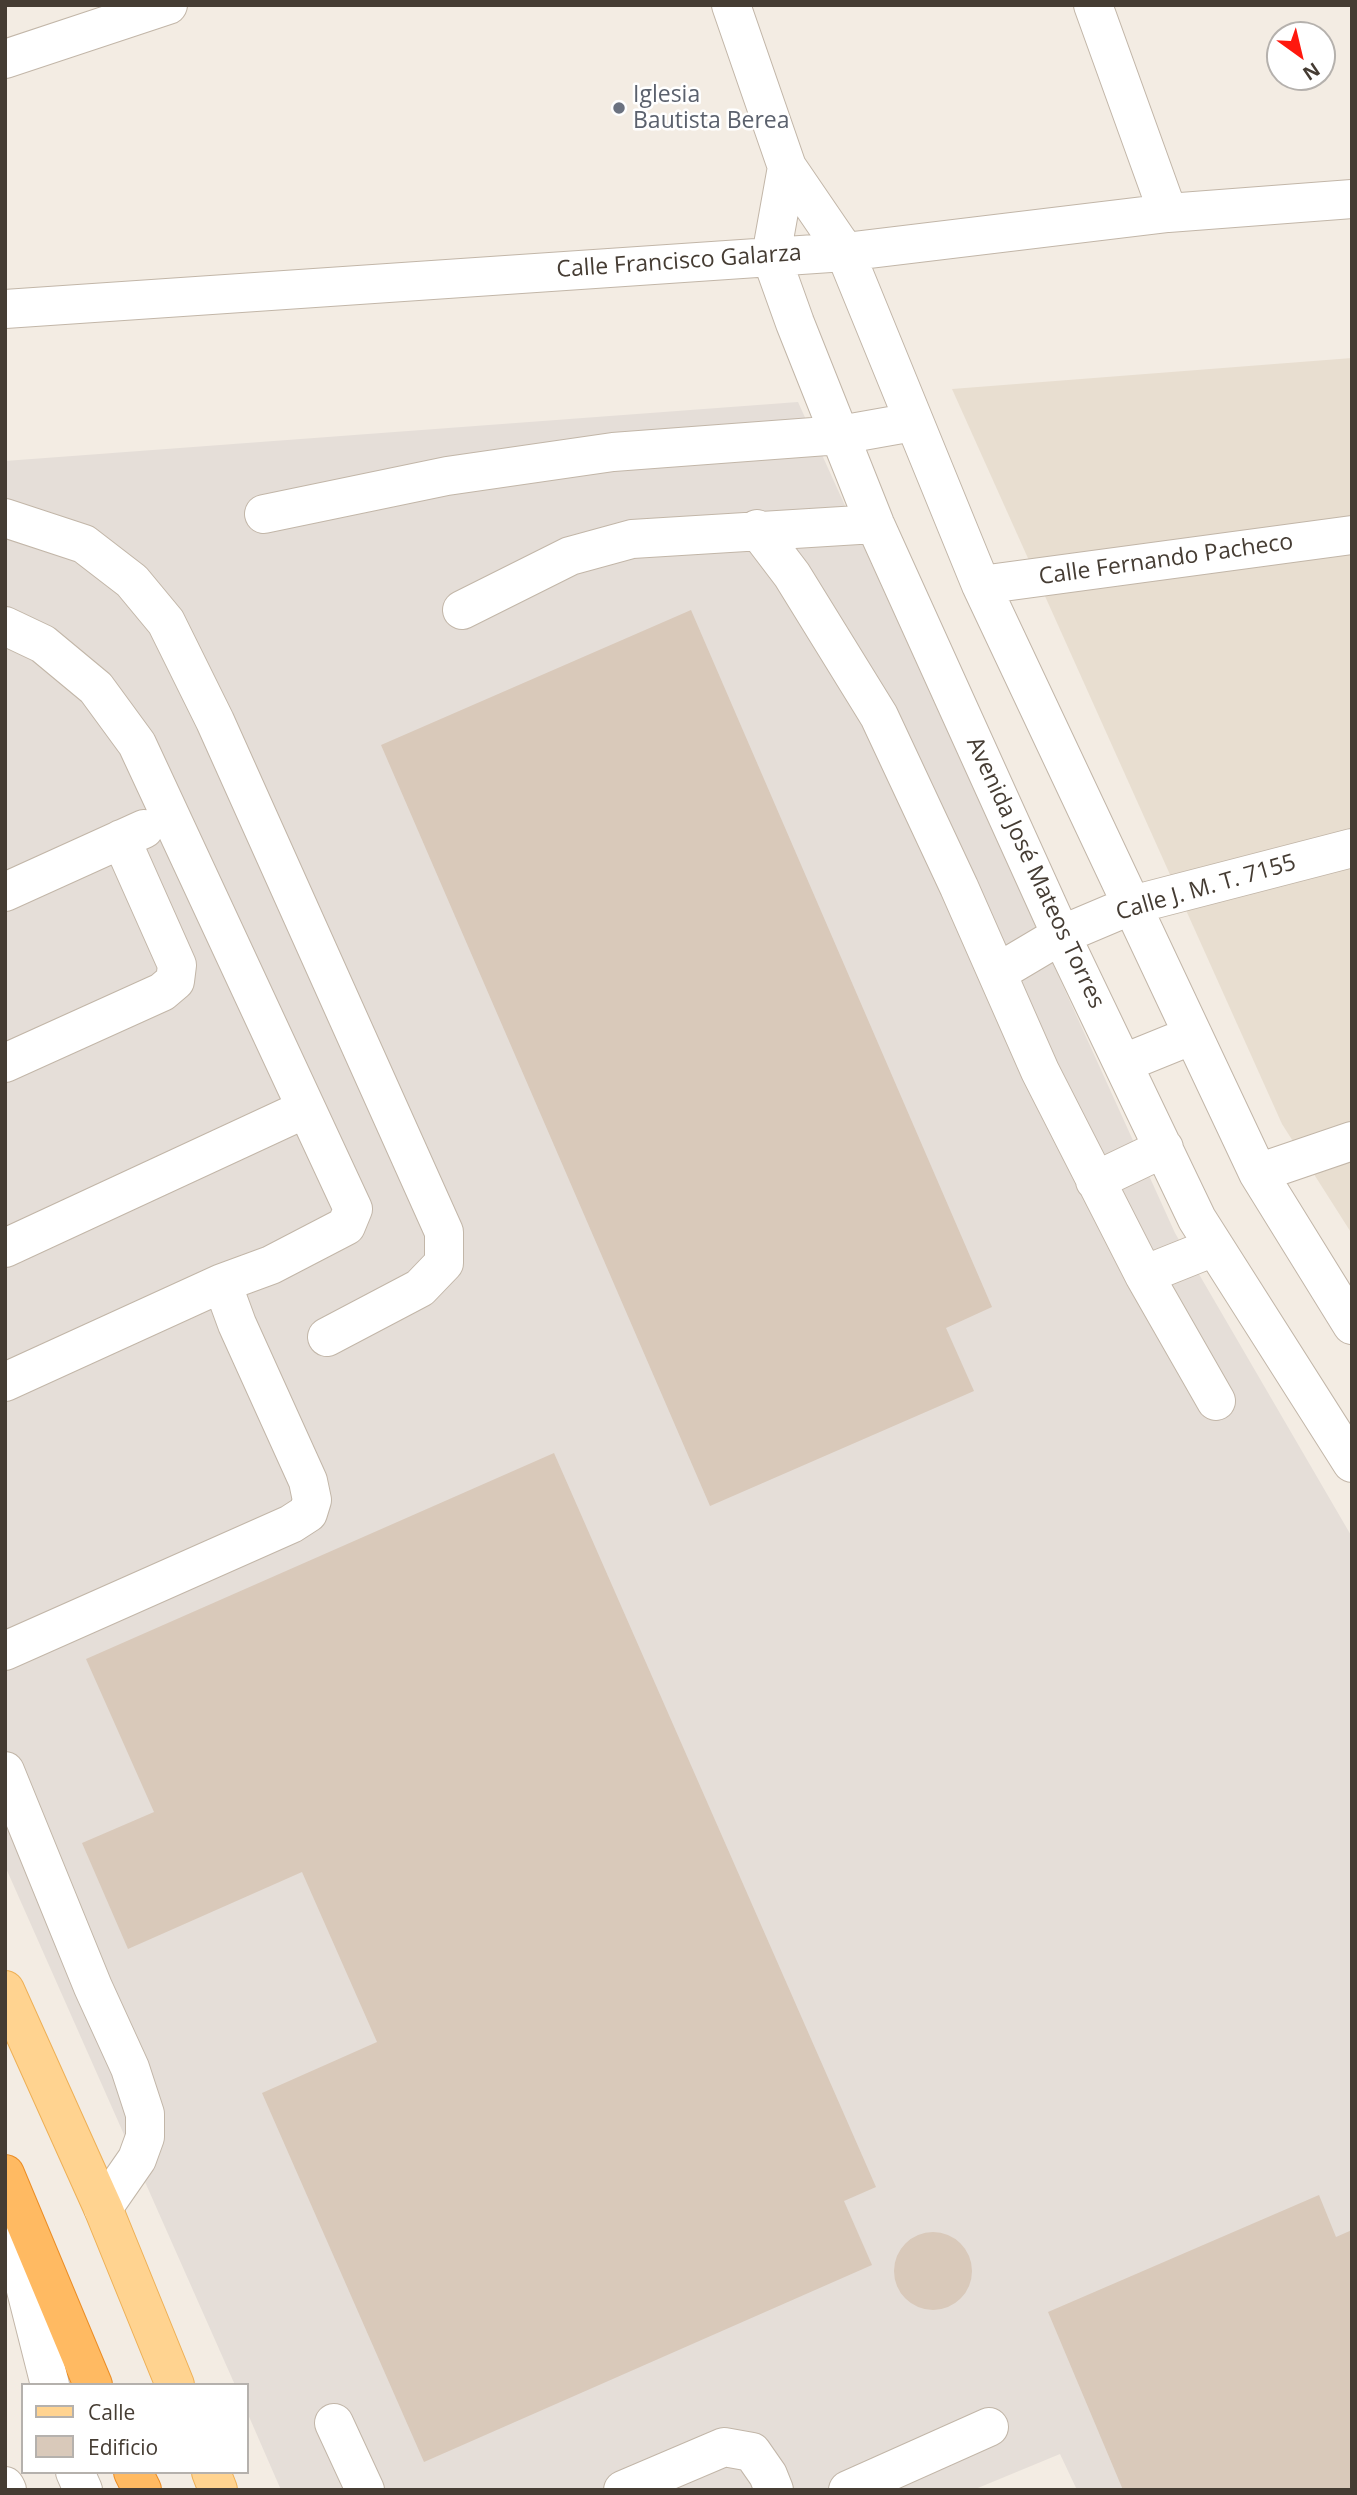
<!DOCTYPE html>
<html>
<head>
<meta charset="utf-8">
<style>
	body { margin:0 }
	#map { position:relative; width:1357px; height:2495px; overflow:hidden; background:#f3ece3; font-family:"Open Sans",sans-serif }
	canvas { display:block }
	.frame { position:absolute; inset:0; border:7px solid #453c33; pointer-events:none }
	.legend { position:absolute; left:21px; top:2383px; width:228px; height:91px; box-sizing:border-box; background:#fff; border:2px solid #b5b1ad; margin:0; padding:9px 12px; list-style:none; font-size:21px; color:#453c33 }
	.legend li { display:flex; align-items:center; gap:14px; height:35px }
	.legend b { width:35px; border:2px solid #b5b1ad }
	.north { position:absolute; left:1266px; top:21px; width:70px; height:70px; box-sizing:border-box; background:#fff; border:2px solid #b5b1ad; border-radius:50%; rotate:146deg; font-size:19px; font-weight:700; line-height:28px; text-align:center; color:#453c33 }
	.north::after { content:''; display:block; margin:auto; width:24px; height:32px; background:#ff180e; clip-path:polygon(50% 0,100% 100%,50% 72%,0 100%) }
</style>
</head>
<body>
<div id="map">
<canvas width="1357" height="2495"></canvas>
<div class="frame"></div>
<ul class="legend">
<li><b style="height:9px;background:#ffd390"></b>Calle</li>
<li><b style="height:19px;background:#d9c9ba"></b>Edificio</li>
</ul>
<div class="north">N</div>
</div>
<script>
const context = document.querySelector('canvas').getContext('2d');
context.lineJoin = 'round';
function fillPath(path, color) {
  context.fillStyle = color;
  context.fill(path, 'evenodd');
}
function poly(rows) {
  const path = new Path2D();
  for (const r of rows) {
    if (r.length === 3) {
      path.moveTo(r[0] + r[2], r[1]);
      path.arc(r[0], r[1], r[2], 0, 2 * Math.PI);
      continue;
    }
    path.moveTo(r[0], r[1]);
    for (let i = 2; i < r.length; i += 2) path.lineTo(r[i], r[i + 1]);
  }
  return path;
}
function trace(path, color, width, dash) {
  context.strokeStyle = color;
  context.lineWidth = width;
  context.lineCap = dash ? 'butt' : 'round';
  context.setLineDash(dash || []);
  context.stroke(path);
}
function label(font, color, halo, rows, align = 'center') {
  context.font = font + ' "Open Sans",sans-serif';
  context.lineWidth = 5;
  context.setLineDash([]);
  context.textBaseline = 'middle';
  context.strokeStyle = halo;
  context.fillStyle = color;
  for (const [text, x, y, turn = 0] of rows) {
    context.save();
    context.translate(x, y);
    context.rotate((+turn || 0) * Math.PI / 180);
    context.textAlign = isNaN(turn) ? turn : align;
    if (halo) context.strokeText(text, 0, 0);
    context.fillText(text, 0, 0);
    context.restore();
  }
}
fillPath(poly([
	[1352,358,1352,1234,1282,1124,952,389]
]), '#e8ded0');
fillPath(poly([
	[798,402,1175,1233,1352,1537,1352,2490,1077,2490,1060,2454,973,2490,281,2490,247,2412,247,2385,235,2385,5,1866,5,461]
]), '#e5ded8');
fillPath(poly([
	[691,610,992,1307,946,1328,974,1391,710,1506,381,745],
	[554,1453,876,2187,844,2201,872,2265,424,2462,262,2093,377,2042,302,1872,128,1949,82,1843,154,1812,86,1659],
	[1319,2195,1336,2237,1352,2230,1352,2490,1123,2490,1048,2312],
	[933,2271,39]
]), '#d9c9ba');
const minor = poly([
	[731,5,787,167,845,252,981,585,1258,1173,1352,1325],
	[1093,5,1168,213],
	[5,59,168,5],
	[787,167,771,256,795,323,875,524,1061,935,1197,1219,1352,1463],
	[5,309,845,252,1168,213,1352,199],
	[264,514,447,476,613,452,840,435,913,422],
	[5,518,84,544,132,581,166,622,215,721,444,1232,444,1263,420,1288,327,1337],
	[757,529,792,575,879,716,959,887,1040,1071,1144,1275,1216,1401],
	[981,585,1352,535],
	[462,610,570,556,632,539,875,524],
	[5,626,43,644,96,688,137,744,353,1209,346,1226,271,1265,222,1283,237,1324,308,1481,312,1500,308,1513,291,1524,5,1651],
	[5,892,144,829],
	[997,973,1061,935,1132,905,1352,848],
	[5,1063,162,992,175,981,177,965,121,839],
	[1124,1063,1193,1035],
	[1258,1173,1352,1141],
	[1095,1181,1164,1148],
	[5,1248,305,1109],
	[1144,1275,1214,1247],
	[5,1382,222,1283],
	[5,1771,93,1987,130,2068,145,2114,145,2137,137,2159,103,2208],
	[5,2207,50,2385],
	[334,2423,365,2490],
	[75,2472,83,2490],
	[5,2486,7,2490],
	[623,2490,724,2447,752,2452,768,2475,774,2490],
	[848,2490,989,2427]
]);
const major = poly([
	[5,1990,103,2208,175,2385],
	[211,2472,218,2490]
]);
const highway = poly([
	[5,2174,93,2385],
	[133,2472,142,2490]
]);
trace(minor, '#c2b6a8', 40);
trace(major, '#eeb056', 40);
trace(highway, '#eb8d25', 40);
trace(minor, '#fff', 38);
trace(major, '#ffd390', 38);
trace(highway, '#ffba62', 38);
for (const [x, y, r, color] of [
	[619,108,7,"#6b7280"]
]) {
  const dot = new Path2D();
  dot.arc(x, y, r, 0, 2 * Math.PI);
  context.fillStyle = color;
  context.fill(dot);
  trace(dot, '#fff', 2.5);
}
label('23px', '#5b616d', '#fff', [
	["Iglesia",633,95],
	["Bautista Berea",633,121]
], 'left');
label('23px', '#453c33', '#fff', [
	["Calle Francisco Galarza",679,262,-4],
	["Calle Fernando Pacheco",1166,560,-8],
	["Avenida José Mateos Torres",1035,873,65],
	["Calle J. M. T. 7155",1206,888,-16]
]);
</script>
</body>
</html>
